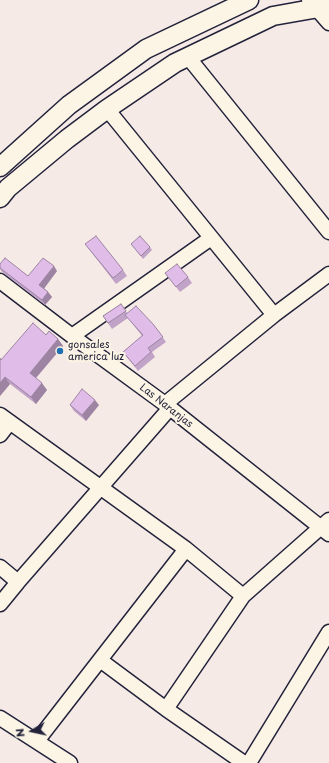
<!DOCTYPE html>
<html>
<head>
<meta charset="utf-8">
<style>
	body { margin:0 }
	#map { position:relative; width:329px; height:763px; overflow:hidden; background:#f6eae6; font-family:"Playpen Sans",sans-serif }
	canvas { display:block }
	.north { position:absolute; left:12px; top:711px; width:40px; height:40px; -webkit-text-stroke:3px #fcf5e5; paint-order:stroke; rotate:261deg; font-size:11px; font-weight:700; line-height:16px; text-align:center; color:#22223b }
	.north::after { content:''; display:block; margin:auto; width:14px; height:18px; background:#22223b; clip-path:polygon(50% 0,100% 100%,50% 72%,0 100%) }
</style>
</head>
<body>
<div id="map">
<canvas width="329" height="763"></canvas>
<div class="north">N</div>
</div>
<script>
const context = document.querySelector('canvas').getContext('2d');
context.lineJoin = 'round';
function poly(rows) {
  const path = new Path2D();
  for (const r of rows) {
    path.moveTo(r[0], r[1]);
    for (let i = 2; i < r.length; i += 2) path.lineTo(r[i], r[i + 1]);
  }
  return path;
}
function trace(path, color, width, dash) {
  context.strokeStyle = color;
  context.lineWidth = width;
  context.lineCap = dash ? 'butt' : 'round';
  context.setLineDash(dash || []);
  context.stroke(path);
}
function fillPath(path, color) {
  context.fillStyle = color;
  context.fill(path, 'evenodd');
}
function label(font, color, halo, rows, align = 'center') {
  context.font = font + ' "Playpen Sans",sans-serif';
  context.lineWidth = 4;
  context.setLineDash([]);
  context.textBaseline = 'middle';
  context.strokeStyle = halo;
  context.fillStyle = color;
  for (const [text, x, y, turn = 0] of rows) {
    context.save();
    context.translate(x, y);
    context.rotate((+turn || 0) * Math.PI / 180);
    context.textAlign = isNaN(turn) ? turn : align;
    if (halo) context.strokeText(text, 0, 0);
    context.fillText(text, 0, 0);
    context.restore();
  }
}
const minor = poly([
	[309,0,329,23],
	[188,57,329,232],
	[107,109,274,315],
	[0,281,72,336,165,404,329,534],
	[72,336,211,238],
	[165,404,274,315,329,274],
	[0,415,186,549,243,596],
	[0,435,10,422],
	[0,567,18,582],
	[0,604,18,582,170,408],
	[100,660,166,709,244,763],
	[166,709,243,596,329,520],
	[0,718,70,763],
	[37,741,186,549],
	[249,763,329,632]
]);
const major = poly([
	[0,167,69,105,146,49,249,0],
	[0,198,8,188,67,139,107,109,175,63,273,16,329,6]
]);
trace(minor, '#22223b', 17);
trace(major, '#22223b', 21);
trace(minor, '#fcf5e5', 14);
trace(major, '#fcf5e5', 18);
fillPath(poly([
	[85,244,123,270,127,276,116,284],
	[131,244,150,247,152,250,143,259],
	[0,264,28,276,57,271,44,288,48,292,52,297,45,305,2,272,0,269],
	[165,273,188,277,192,283,180,292],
	[121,304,127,313,153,324,166,342,152,352,155,357,138,371,123,352,142,336,128,318,112,329,103,316],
	[46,335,58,339,63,346,36,378,47,390,36,404,10,384,0,396,0,358,1,360],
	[70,405,99,405,86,421,74,411]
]), '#c1a3c8');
fillPath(poly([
	[54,266,57,271,43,290,39,285],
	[48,292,52,297,45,305,42,300],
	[58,339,63,346,34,380,30,373],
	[5,377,10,384,0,396,0,383],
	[42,383,47,390,36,404,31,397],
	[95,400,99,405,86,421,82,415]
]), '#9d84a2');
const building = poly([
	[96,236,123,270,113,278,85,244,96,236],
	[140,236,150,247,141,256,131,244,140,236],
	[5,258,28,276,43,258,54,266,39,285,48,292,42,300,0,268,0,264,5,258],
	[177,264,188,277,176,287,165,273,177,264],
	[121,304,126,311,108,323,103,316,121,304],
	[136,306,153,324,163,337,148,348,151,352,135,366,123,352,143,335,125,315,136,306],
	[33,323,46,335,49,331,58,339,30,373,42,383,31,397,5,377,0,383,0,358,1,360,33,323],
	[82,389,95,400,82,415,70,405,82,389]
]);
fillPath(building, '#e0bde8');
trace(building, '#9d84a2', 1);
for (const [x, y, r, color] of [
	[60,351,4,"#1f6fb2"]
]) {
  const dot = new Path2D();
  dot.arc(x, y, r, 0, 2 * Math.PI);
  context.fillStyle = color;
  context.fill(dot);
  trace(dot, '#fcf5e5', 1.5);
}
label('10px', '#22223b', '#fcf5e5', [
	["gonsales",68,345],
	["america luz",68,357]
], 'left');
label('10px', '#22223b', '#fcf5e5', [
	["Las Naranjas",166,406,38]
]);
</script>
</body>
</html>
